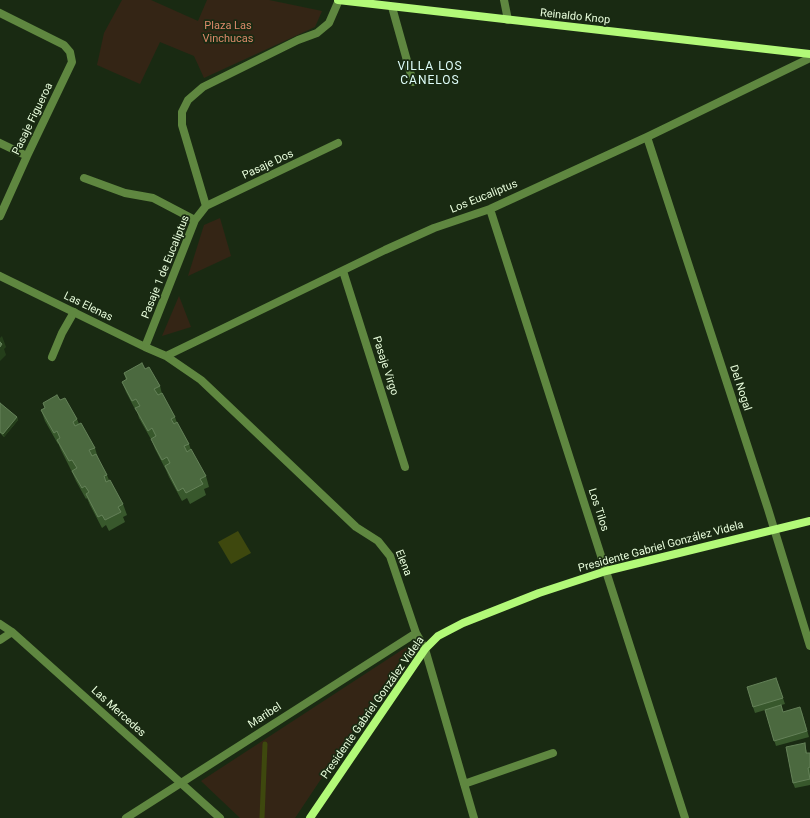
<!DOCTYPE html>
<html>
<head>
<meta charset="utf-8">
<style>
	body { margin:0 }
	canvas { display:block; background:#192a12 }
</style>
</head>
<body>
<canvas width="810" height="818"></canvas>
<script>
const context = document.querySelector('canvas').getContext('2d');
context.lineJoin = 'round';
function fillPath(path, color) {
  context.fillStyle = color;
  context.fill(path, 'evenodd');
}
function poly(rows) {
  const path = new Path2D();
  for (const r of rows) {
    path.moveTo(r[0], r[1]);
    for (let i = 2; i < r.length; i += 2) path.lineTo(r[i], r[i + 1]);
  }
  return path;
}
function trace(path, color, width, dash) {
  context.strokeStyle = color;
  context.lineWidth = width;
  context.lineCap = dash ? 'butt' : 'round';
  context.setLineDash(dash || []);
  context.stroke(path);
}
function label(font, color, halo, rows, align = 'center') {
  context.font = font + ' Roboto,sans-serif';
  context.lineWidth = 3.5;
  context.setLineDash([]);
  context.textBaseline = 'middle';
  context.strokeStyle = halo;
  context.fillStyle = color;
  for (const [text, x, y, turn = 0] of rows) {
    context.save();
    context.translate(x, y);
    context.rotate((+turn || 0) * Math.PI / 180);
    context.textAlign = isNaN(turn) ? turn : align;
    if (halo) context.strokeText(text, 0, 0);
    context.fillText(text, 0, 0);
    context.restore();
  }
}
fillPath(poly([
	[122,0,151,0,198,21,207,0,269,0,322,11,315,27,204,78,194,56,160,42,140,84,97,65,104,33],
	[220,218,231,256,188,276,204,225],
	[179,296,191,327,162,336],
	[411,644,295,818,240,818,201,781]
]), '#342515');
fillPath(poly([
	[238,531,251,553,231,564,218,542]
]), '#3e480e');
trace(poly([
	[262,818,265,744]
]), '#3e480e', 5);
trace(poly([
	[52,357,62,333,74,312]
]), '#5f8740', 8);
trace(poly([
	[504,0,508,20],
	[392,7,413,82],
	[0,13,64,45,70,52,72,62,27,156,0,216],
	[647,137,768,509,810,646],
	[0,143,27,156],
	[84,178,125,193,153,198,195,220],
	[206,206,338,143],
	[490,209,685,818],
	[343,271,405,467],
	[0,276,145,347,166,356,201,380,356,527,378,541,390,556,416,633,425,649,474,818],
	[145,347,195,220,206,206,182,125,182,112,188,100,203,87,298,40,317,33,329,23,339,0],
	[166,356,385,250,434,228,490,209,647,137,810,58],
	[0,624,12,632,220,818],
	[0,640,12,632],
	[464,784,553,753],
	[126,818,416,633]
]), '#5f8740', 8);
trace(poly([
	[338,0,810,54],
	[310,818,425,649,438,636,463,623,539,593,606,571,810,521]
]), '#b2f978', 8);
fillPath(poly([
	[145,369,160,386,162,394,175,417,177,423,189,444,191,450,206,476,209,487,204,489,206,495,190,504,187,498,182,501,169,477,166,470,155,449,152,441,139,418,137,411,136,411,126,392,122,382,126,380,124,373],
	[60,400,77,419,79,424,95,448,98,458,107,475,109,480,123,504,127,515,123,517,125,522,109,531,106,525,102,528,90,505,87,498,86,499,76,481,72,472,61,450,58,443,58,444,45,421,41,410,45,408,43,403],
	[0,403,17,417,18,420,4,437,0,433],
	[776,678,785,704,781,705,783,712,802,712,809,737,776,746,765,710,755,713,753,707],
	[807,749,807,753,810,753,810,785,795,788,793,783]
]), '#38582c');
fillPath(poly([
	[2,336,6,347,4,349,6,355,0,361,0,338],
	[17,417,18,420,4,437,3,434]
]), '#243e1a');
const building = poly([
	[0,342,2,344,0,347,0,342],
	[142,363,145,369,149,367,160,386,154,389,158,395,162,393,175,417,171,419,174,424,177,422,189,444,184,446,187,452,191,449,206,476,200,479,203,484,186,493,183,488,178,491,165,466,170,463,167,457,162,460,151,439,156,436,152,428,148,431,135,408,140,406,136,399,132,401,122,382,127,379,124,373,142,363],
	[57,395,60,400,65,398,77,419,73,422,75,426,81,423,95,448,89,450,92,456,96,454,107,475,104,476,106,482,110,480,123,504,118,507,121,512,105,520,102,515,98,517,86,494,89,492,85,486,82,488,72,471,77,468,72,460,69,461,57,440,60,438,57,431,54,433,41,410,45,408,43,403,57,395],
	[0,403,17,417,3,434,0,432,0,403],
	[776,678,783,698,753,707,747,687,776,678],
	[781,705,783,712,800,707,807,731,774,741,765,710,781,705],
	[805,743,806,753,810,753,810,767,808,768,810,779,793,783,786,747,805,743]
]);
fillPath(building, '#4b693f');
trace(building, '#648158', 1);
label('11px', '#e9fedd', '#192a12', [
	["Reinaldo Knop",575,17,6],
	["Pasaje Figueroa",33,119,-64],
	["Pasaje Dos",268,165,-25],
	["Los Eucaliptus",484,197,-22],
	["Pasaje 1 de Eucaliptus",166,267,-68],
	["Las Elenas",88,307,26],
	["Pasaje Virgo",385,366,72],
	["Del Nogal",740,388,72],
	["Los Tilos",598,510,72],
	["Presidente Gabriel González Videla",661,547,-15],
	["Elena",403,563,68],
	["Presidente Gabriel González Videla",373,708,-55],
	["Las Mercedes",118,712,42],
	["Maribel",265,716,-33]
]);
label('11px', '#dc8a6b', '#192a12', [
	["Plaza Las",228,26],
	["Vinchucas",228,39]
]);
context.letterSpacing = '1px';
label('12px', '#dffefa', '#192a12', [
	["VILLA LOS",430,67],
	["CANELOS",430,81]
]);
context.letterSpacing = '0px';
</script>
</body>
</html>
